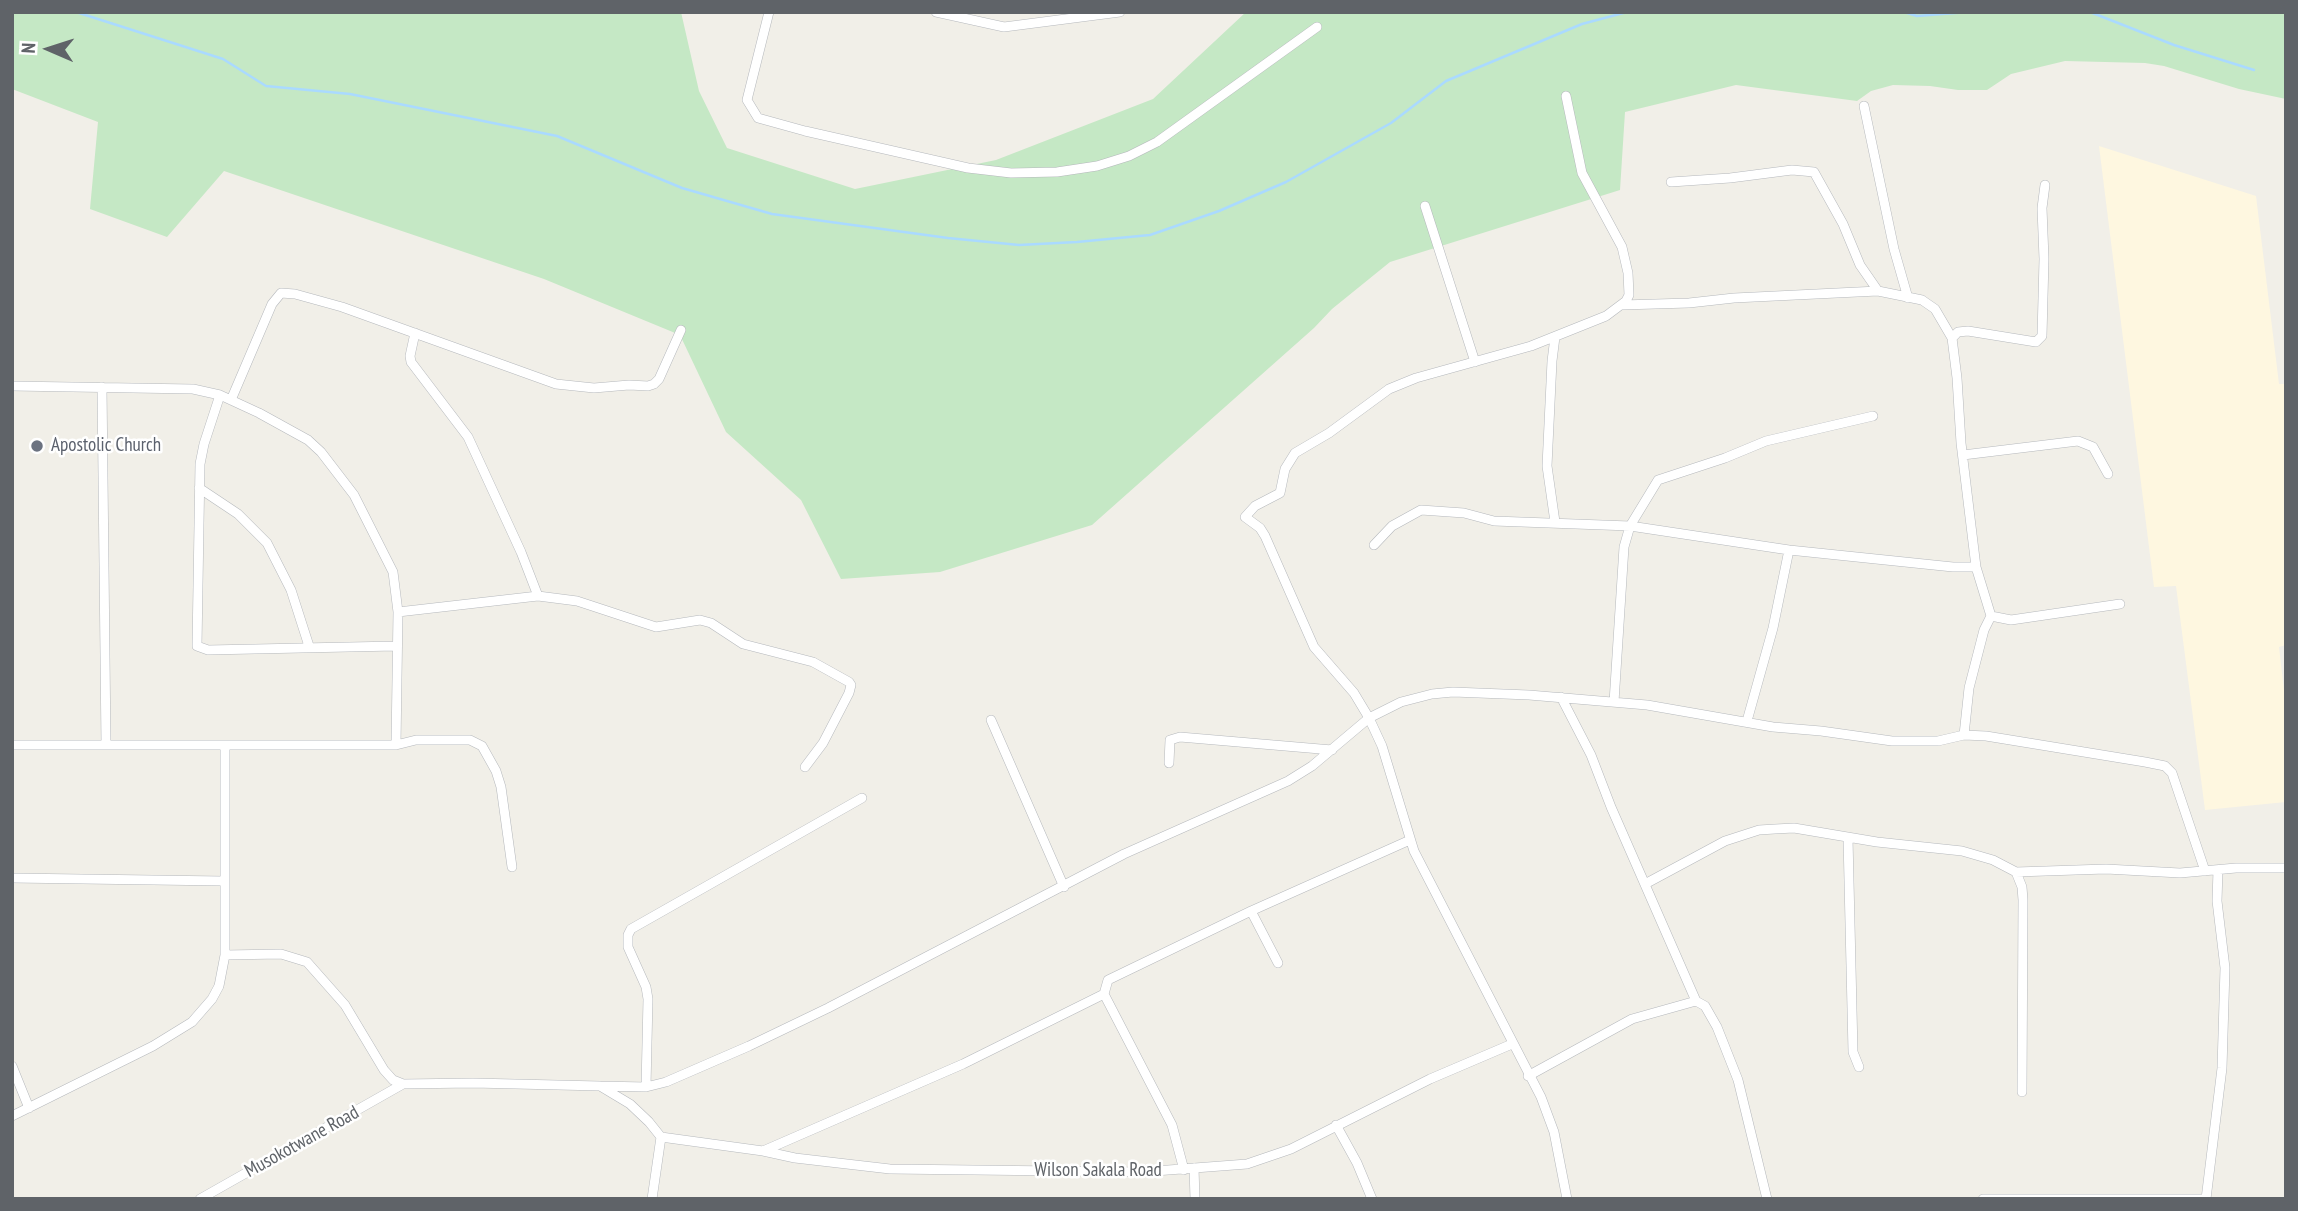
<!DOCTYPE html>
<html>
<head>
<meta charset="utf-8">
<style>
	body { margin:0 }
	#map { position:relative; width:2298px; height:1211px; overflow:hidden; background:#f1efe8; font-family:"PT Sans Narrow",sans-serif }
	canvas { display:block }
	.frame { position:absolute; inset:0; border:14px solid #5f6368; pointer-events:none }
	.north { position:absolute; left:14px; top:14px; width:70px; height:70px; -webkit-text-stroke:5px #fff; paint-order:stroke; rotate:273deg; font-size:19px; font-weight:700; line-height:28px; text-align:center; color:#5f6368 }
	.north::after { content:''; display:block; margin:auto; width:24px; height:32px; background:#5f6368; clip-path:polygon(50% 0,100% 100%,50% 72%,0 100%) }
</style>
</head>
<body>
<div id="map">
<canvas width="2298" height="1211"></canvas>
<div class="frame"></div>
<div class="north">N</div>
</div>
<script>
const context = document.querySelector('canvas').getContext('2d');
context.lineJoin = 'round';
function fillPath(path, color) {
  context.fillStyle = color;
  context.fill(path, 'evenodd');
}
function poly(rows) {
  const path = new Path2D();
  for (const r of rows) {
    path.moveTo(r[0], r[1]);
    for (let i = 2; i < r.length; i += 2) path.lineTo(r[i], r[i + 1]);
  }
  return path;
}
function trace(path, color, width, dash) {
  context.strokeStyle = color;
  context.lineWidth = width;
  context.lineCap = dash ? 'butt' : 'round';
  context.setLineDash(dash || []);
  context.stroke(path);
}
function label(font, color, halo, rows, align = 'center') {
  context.font = font + ' "PT Sans Narrow",sans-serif';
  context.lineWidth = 5;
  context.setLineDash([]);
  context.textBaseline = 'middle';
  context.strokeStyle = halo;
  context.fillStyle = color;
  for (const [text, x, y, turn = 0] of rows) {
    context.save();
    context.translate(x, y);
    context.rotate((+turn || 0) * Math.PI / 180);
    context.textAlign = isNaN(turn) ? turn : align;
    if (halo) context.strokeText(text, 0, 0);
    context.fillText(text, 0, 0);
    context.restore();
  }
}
fillPath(poly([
	[2099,146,2256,196,2279,384,2286,384,2286,645,2279,647,2286,708,2286,802,2205,810,2176,586,2154,587]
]), '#fef7e0');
fillPath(poly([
	[12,12,681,12,699,91,727,148,855,189,996,160,1153,99,1246,12,2286,12,2286,99,2239,89,2164,66,2145,63,2065,61,2011,74,1987,90,1958,90,1930,86,1893,85,1871,91,1857,101,1736,85,1625,112,1620,190,1390,262,1332,309,1314,328,1092,525,940,572,841,579,801,500,726,432,680,335,544,279,224,171,167,237,90,209,98,122,12,89]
]), '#c5e8c5');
trace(poly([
	[76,12,223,59,266,86,350,94,557,136,682,188,772,214,948,238,1019,245,1077,242,1150,235,1219,211,1286,182,1391,123,1446,81,1582,24,1627,12],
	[1904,12,1917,16,1968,12],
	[2090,12,2174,45,2254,70],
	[2285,77,2286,77]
]), '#aadaff', 2.5);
const minor = poly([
	[769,12,747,100,758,118,805,131,968,168,1011,173,1057,172,1097,166,1129,156,1157,142,1317,27],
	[936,12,1004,27,1120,12],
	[1566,96,1582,173,1622,247,1628,273,1629,295,1626,301,1606,316,1531,346,1416,378,1389,389,1329,433,1295,453,1285,469,1280,493,1255,506,1245,517,1260,528,1265,536,1314,647,1354,693,1369,718,1382,746,1414,851,1541,1097,1554,1132,1567,1199],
	[1864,106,1894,249,1908,298],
	[1671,182,1730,178,1792,170,1814,172,1843,224,1860,265,1878,291],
	[1425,206,1475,362],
	[1622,305,1689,303,1734,298,1878,291,1922,300,1935,309,1952,338,1957,378,1961,443,1976,567,1991,616,1984,630,1969,688,1964,735],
	[415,333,410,356,411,362,468,437,521,552,538,596],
	[1952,338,1958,332,1968,331,2036,342,2042,336,2044,259,2042,208,2045,185],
	[12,386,193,389,220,395,259,413,308,440,321,452,354,495,393,572,398,612,396,745],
	[102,387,106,745],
	[220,395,204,444,200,464,197,646,208,650,396,646],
	[231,400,272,304,281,293,295,294,342,307,556,384,594,388,629,385,648,386,654,384,659,379,681,330],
	[1963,455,2078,441,2093,447,2108,474],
	[199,488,238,514,267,543,291,590,309,646],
	[1555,522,1547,466,1552,361,1555,337],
	[1374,545,1392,526,1421,510,1464,513,1494,521,1630,526,1789,550,1953,567,1976,567],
	[398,612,538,596,577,601,656,627,700,620,711,623,743,644,813,662,849,682,851,685,849,693,823,743,805,767],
	[1991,616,2011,620,2120,604],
	[1561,697,1591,755,1611,807,1696,1001],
	[1614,702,1624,547,1630,526,1658,480,1725,458,1766,441,1873,416],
	[991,720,1064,887],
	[1747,721,1773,628,1789,550],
	[12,745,396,745,416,740,470,740,482,746,496,771,501,787,512,867],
	[1169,763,1170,740,1180,737,1332,750],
	[1848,838,1853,1052,1859,1067],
	[2016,872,2022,887,2023,900,2022,1092],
	[12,878,223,881],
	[1645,884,1725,841,1759,830,1775,829,1794,828,1877,842,1962,851,1993,860,2016,872,2106,869,2180,873,2236,868,2286,868],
	[1251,911,1278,963],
	[225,955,281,954,307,962,345,1005,384,1070,393,1080,403,1084,473,1083,600,1086,630,1104,649,1122,661,1137,652,1199],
	[12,1066,29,1108],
	[1528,1076,1632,1019,1696,1001,1705,1006,1717,1027,1738,1080,1767,1199],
	[600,1086,646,1087,666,1082,749,1046,828,1008,1124,854,1288,781,1312,766,1369,718,1401,702,1432,694,1453,692,1529,695,1647,705,1773,727,1821,731,1892,741,1938,741,1964,735,1986,736,2145,762,2165,766,2172,773,2205,871],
	[646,1087,648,999,646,987,628,947,628,935,631,929,862,798],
	[12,1116,153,1046,192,1022,212,999,219,986,225,955,225,746],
	[1336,1125,1357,1163,1372,1199],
	[661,1137,763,1151,795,1158,890,1169,1142,1172,1247,1164,1291,1149,1430,1079,1512,1044],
	[763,1151,963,1064,1104,994],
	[1194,1168,1195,1199],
	[1184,1170,1172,1125,1104,994,1108,980,1251,911,1410,840],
	[200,1199,403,1084],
	[1983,1199,2206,1199],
	[2206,1199,2222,1068,2225,968,2217,901,2218,870]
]);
trace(minor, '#b5b8bc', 10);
trace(minor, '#fff', 9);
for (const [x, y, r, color] of [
	[37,446,7,"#6b7280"]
]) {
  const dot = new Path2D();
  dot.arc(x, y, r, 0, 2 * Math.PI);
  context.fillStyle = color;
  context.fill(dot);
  trace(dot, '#fff', 2.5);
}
label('19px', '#5b616d', '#fff', [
	["Apostolic Church",51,446]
], 'left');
label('19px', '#5f6368', '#fff', [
	["Musokotwane Road",302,1142,-29],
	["Wilson Sakala Road",1098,1171]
]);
</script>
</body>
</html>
